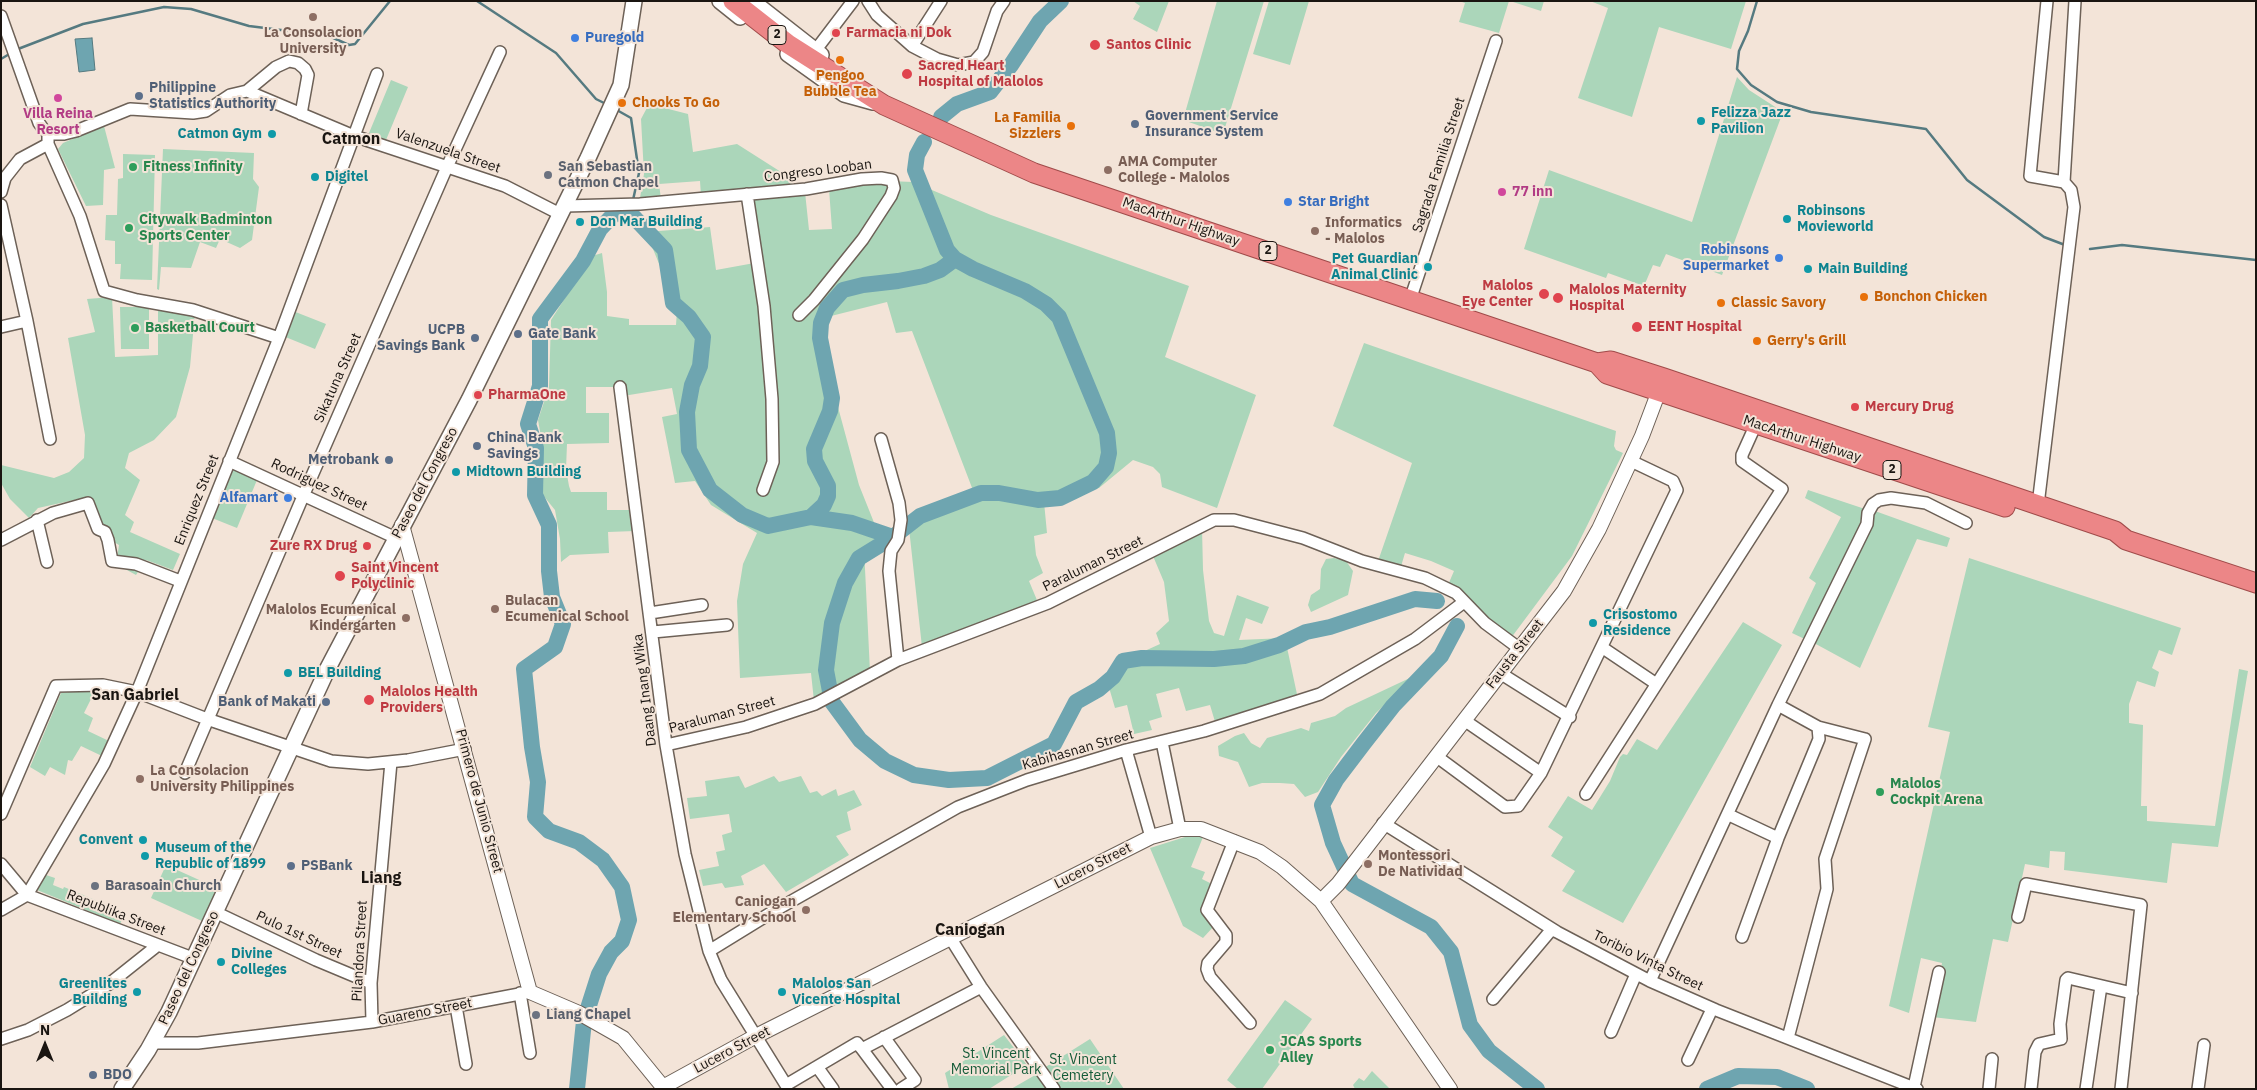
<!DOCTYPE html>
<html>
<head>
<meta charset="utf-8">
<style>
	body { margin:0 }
	#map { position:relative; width:2257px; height:1090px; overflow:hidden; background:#f3e4d8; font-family:"IBM Plex Sans",sans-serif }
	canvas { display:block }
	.frame { position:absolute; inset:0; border:2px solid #1a1511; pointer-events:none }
	.north { position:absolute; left:20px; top:1020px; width:50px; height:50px; -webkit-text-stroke:4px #f3e4d8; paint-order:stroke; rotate:0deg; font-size:14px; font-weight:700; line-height:20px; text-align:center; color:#1a1511 }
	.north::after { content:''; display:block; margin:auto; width:18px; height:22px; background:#1a1511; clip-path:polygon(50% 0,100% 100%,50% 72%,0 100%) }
</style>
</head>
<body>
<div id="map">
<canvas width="2257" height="1090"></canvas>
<div class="frame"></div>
<div class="north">N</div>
</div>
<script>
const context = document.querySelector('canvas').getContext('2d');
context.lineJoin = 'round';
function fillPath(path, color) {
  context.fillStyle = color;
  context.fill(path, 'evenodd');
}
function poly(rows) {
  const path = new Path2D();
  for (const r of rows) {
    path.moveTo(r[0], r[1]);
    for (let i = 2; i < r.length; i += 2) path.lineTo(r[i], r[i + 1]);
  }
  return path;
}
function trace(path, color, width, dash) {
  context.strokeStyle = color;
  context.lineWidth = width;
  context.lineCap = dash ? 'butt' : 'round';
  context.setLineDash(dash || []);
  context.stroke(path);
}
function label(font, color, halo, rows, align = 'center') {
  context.font = font + ' "IBM Plex Sans",sans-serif';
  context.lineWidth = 4;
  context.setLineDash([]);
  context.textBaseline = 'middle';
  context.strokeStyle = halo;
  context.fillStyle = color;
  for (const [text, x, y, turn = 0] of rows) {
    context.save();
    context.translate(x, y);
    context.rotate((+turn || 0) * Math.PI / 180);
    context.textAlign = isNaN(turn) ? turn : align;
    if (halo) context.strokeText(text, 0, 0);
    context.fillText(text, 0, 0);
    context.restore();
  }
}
fillPath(poly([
	[1133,1,1169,1,1157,32,1133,19,1140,6],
	[1217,1,1264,1,1223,134,1183,120],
	[1269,1,1309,1,1290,65,1253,54],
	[1459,1,1509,1,1499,33,1459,22,1465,3],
	[1510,1,1544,1,1541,11],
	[1590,1,1746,1,1731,49,1659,27,1632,117,1578,98,1608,8],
	[1737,77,1749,90,1783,112,1722,275,1666,254,1660,267,1653,265,1644,286,1608,273,1606,278,1524,249,1549,170,1692,222],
	[391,80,408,87,386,140,369,133],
	[649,104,688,114,693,152,737,144,792,179,792,190,701,196,700,181,659,184,661,199,640,198,644,174,641,119],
	[104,126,115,168,104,170,103,205,86,206,58,149,63,143],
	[163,149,254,153,253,179,259,187,252,240,240,248,220,239,216,248,200,242,191,268,161,267,159,290,157,289],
	[123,154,155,155,152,280,120,279,121,264,115,264,115,241,105,240,106,215,117,215,118,179,123,178],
	[889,181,913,182,991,215,1189,286,1165,357,1256,395,1217,508,1162,487,1160,474,1153,467,1133,460,1099,488,1044,502,1047,533,1034,536,1036,555,1043,573,1029,581,1039,605,922,647,908,519,974,493,912,331,896,333,887,302,831,316,826,328,826,347,835,396,859,485,881,540,864,548,870,672,814,701,811,673,740,678,737,601,743,564,757,533,711,505,695,481,675,483,662,417,677,414,672,388,623,396,622,387,586,387,586,413,609,413,609,443,567,444,566,469,569,486,571,492,607,492,607,510,631,510,635,531,608,532,609,553,570,555,561,562,560,539,555,510,542,494,543,448,538,420,549,387,551,320,592,256,602,253,607,292,607,316,629,319,629,325,676,325,678,296,664,295,662,271,646,232,710,227,716,270,760,262,751,203,755,197,805,192,809,230,832,229,829,189],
	[112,297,115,357,158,355,158,305,195,313,190,367,176,417,154,440,129,453,125,468,140,480,125,515,134,522,130,532,180,554,173,570,146,560,136,575,116,564,119,545,97,532,88,497,38,508,29,518,10,499,1,483,1,465,54,478,69,472,84,458,85,435,68,338,95,332,87,299],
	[120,307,149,307,149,349,121,349],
	[293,311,326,324,315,349,283,336],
	[1364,343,1616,431,1614,446,1616,450,1623,453,1572,556,1511,638,1448,585,1454,571,1431,561,1405,553,1399,573,1376,567,1412,463,1333,426],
	[232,469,257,480,237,528,212,518],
	[1808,490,1865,509,1865,522,1811,642,1792,633,1816,583,1809,578,1841,517,1805,498],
	[1875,511,1950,538,1947,547,1917,539,1860,668,1814,643,1870,526],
	[1202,528,1203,570,1209,621,1214,633,1224,636,1237,595,1269,607,1262,624,1246,618,1239,640,1285,638,1298,699,1216,725,1210,705,1186,711,1179,688,1156,694,1162,717,1149,721,1152,730,1134,734,1127,705,1115,708,1108,684,1124,664,1138,654,1160,644,1156,633,1169,621,1164,582,1153,556],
	[1334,558,1346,561,1353,571,1348,595,1311,612,1308,605,1311,595,1320,589,1321,569,1326,559],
	[1969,558,2181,628,2172,655,2159,650,2152,668,2159,672,2155,687,2137,681,2129,704,2129,723,2143,725,2141,806,2147,806,2147,821,2215,826,2239,669,2248,671,2218,847,2172,843,2167,883,2064,870,2065,852,2050,851,2049,868,2025,864,2008,942,1993,939,1976,1022,1932,1017,1942,963,1921,958,1909,1013,1889,1006,1950,732,1928,727],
	[1743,622,1782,645,1623,923,1562,891,1575,871,1551,856,1563,837,1548,827,1568,796,1592,810,1610,781,1620,757,1623,754,1627,755,1637,739,1657,750],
	[1414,676,1376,713,1341,757,1318,792,1305,797,1294,784,1280,783,1262,783,1249,787,1238,762,1219,756,1218,746,1235,736,1244,733,1251,743,1260,748,1267,738,1301,728,1309,731,1311,723,1335,716,1346,708],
	[96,689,84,713,93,718,88,731,109,741,102,756,81,746,72,761,68,760,65,775,50,767,45,776,30,767,61,693],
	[739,776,745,788,774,776,779,782,801,776,810,793,817,791,822,796,836,789,838,796,854,790,862,805,847,812,851,830,836,836,849,855,786,892,764,864,741,876,744,885,725,888,722,883,703,886,699,870,719,866,716,852,725,850,722,835,732,832,729,814,690,819,687,798,707,796,705,781],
	[1185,837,1203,837,1191,867,1205,872,1202,879,1220,888,1206,912,1215,925,1203,938,1183,926,1150,848],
	[166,865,217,888,202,921,151,898],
	[46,875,55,878,53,885,63,889,64,887,117,909,117,915,123,918,120,924,37,890],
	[1285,1000,1312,1019,1262,1089,1238,1089,1227,1080],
	[1004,1035,1027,1065,989,1089,949,1089,945,1073],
	[1090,1039,1124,1089,1059,1089,1044,1068],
	[1372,1071,1390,1089,1355,1089,1353,1085,1359,1078,1364,1081],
	[1037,1074,1048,1089,1011,1089]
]), '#abd6ba');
const water = poly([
	[92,38,95,70,79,72,75,39,92,38]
]);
fillPath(water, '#6ea5b0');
trace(water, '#557a80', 1);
trace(poly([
	[477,1,556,53,596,99,606,104],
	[1757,1,1748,31,1739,51,1737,69,1751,85,1777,102,1811,112,1926,129,1967,180,2044,237,2065,245],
	[18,49,83,24,164,7,191,9,249,26,329,36,349,45,355,44,390,1],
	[1,59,11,53],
	[615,109,631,118,639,173,633,200],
	[2090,249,2122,245,2256,260]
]), '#557a80', 2.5);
trace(poly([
	[941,117,957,104,990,92,1011,65,1040,21,1061,1],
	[811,517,824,505,828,496,828,486,815,461,814,449,830,411,832,398,820,338,821,323,827,308,843,290,863,285,898,281,924,276,940,270,955,259],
	[893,537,920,516,981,493,999,493,1038,500,1060,498,1093,482,1106,467,1109,453,1107,433,1059,317,1046,304,1025,291,973,269,955,259,947,250,915,170,917,155,924,142],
	[1457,626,1441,656,1393,706,1364,743,1336,780,1322,805,1333,843,1352,884,1431,927,1451,952,1470,1025,1489,1051,1537,1089],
	[577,1089,584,1021,599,974,611,952,622,941,629,920,622,887,603,860,579,842,549,831,535,817,538,782,532,747,524,669,555,647,563,624,552,597,549,571,549,525,535,495,536,448,528,424,540,386,540,319,583,261,600,229,614,214,630,213,665,250,673,303,689,317,703,337,700,366,692,385,687,412,689,450,710,490,742,515,768,526,811,517,852,523,893,537,859,558,845,583,832,623,826,670,832,702,860,740,885,761,914,775,949,780,987,778,1054,744,1076,702,1099,689,1113,677,1123,661,1142,658,1214,659,1244,656,1279,645,1306,632,1330,627,1415,599,1437,601],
	[1707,1089,1738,1076,1777,1077,1807,1089]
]), '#6ea5b0', 16);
const minor = poly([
	[868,1,877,15,912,46,937,59,958,65,974,62,983,52,997,11,1004,1],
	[1,16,39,123,44,130,53,134,64,134,76,131,130,109,193,113,206,111,230,95,247,91,354,136,505,186,560,214],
	[912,46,941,1],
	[815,51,853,1],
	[247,91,276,67,289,61,298,63,305,69,308,75,301,114],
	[48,144,80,216,104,291,137,300,193,310,279,338],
	[2064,182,2075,1],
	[1,192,5,178,20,159,48,144,48,136],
	[747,194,764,306,772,399,773,462,763,490],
	[1,205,27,321,50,439],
	[565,206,640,204,806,189,862,179,881,178,892,180,894,188,891,196,863,239,814,300,799,315],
	[1410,300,1496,41],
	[1,327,27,321],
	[620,387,666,745,685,854,709,951,721,980,786,1085,857,1043,862,1049],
	[881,439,899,503,901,520,898,540,891,551,889,571,898,660],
	[229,461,396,538],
	[2038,505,2074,207,2071,190,2064,182,2030,176,2047,1],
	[37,520,47,562],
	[1,540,53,513,88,503,98,529,105,532,108,540,112,561,136,564,180,581],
	[650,613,702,605],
	[653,632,727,625],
	[1603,648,1655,683],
	[1500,673,1570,717],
	[1464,720,1541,773],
	[1162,742,1180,829],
	[666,745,746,727,815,704,898,660,1048,603,1214,520,1234,520,1303,538,1362,561,1425,578,1456,593,1485,623,1520,649],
	[1126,750,1151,837],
	[1436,756,1505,807,1518,806,1541,773,1677,490,1673,481,1631,461],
	[185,773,304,494,447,167,500,52],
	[1586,794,1782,489,1742,461,1742,455,1756,424],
	[1,814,56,686,103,685,137,692,207,719,331,761,368,764,408,760,465,749],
	[1729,815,1778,838],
	[1383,823,1557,932,1650,981,1716,1010,1917,1089],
	[1234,841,1207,910,1226,935,1226,942,1208,963,1207,969,1210,977,1250,1023],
	[1,864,27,895,195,959],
	[1,910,27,895,104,764,137,692,279,338,377,74],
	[215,912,316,960,371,983],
	[2018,917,2026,884,2141,905,2121,1089],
	[1742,937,1778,838,1819,739,1818,727,1778,705],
	[951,939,981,987,1054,1089],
	[709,951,774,911,958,807,1027,780,1126,750,1204,731,1320,694,1415,639,1464,602],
	[1650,981,1778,705,1867,524,1868,513,1873,504,1879,500,1891,498,1926,503,1966,523],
	[520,993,530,1053],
	[1493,999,1552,929],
	[456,1006,466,1064],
	[372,1022,371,983,391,762],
	[1611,1032,1636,974],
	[884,1037,915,1080,901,1089],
	[1788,1038,1827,889,1825,859,1865,739,1818,727],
	[1,1039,28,1030,67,1010,109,984,158,945],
	[152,1043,198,1043,372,1022,530,992],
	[1688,1060,1712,1009],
	[818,1068,833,1089],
	[1914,1087,1939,972],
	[892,1089,862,1049,981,987],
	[1989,1089,1992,1059],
	[2031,1089,2035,1052,2039,1044,2061,1039,2060,1024,2066,980,2068,978,2132,993],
	[2086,1089,2101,986],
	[2198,1089,2204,1045]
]);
const tertiary = poly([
	[402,525,530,992,579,1013,623,1038,663,1087,756,1036,1151,837,1180,829,1201,829,1260,852,1282,867,1321,901,1450,1089],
	[1321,901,1338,884,1564,591,1599,529,1642,436,1662,383]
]);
const secondary = poly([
	[720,1,740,17],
	[752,1,821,55],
	[788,54,844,94,873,102],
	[122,1089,148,1050,169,1012,328,668,469,400,588,158,621,85,634,1]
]);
const trunk = poly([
	[733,1,788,44,884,105,1034,173,1597,363,1611,361,1664,378,2115,531,2126,540,2256,583],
	[1597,363,1607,374,2005,507]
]);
trace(minor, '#6d6157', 14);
trace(tertiary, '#6d6157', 16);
trace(secondary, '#6d6157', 18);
trace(trunk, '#a04b4a', 21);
trace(minor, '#fff', 11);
trace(tertiary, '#fff', 14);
trace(secondary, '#fff', 15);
trace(trunk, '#ec8687', 19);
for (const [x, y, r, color] of [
	[313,17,5,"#8d6e63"],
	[836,33,5,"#e0444e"],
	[575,38,5,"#3f7fe0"],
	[1095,45,6,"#e0444e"],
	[840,60,5,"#e8710a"],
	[907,74,6,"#e0444e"],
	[139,96,5,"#5c6f8a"],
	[58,98,5,"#d1479c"],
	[622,103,5,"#e8710a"],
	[1701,121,5,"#0f9aa8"],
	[1135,124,5,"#5c6f8a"],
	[1071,126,5,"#e8710a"],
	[272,134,5,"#0f9aa8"],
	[133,167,5,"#2e9e5b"],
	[1108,170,5,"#8d6e63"],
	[548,175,5,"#6b7280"],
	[315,177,5,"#0f9aa8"],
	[1502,192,5,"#d1479c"],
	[1288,202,5,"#3f7fe0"],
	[1787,219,5,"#0f9aa8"],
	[580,222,5,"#0f9aa8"],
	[129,228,5,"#2e9e5b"],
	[1315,231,5,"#8d6e63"],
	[1779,258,5,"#3f7fe0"],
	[1428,267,5,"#0f9aa8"],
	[1808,269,5,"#0f9aa8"],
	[1544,294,6,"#e0444e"],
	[1864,297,5,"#e8710a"],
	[1558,298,6,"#e0444e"],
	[1721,303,5,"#e8710a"],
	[1637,327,6,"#e0444e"],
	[135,328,5,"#2e9e5b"],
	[518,334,5,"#5c6f8a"],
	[475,338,5,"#5c6f8a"],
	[1757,341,5,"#e8710a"],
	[478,395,5,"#e0444e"],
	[1855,407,5,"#e0444e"],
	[477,446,5,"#5c6f8a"],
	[389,460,5,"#5c6f8a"],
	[456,472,5,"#0f9aa8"],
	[288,498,5,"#3f7fe0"],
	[367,546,5,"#e0444e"],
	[340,576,6,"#e0444e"],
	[495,609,5,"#8d6e63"],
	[406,618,5,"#8d6e63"],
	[1593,623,5,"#0f9aa8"],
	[288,673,5,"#0f9aa8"],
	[369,700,6,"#e0444e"],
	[326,702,5,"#5c6f8a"],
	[140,779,5,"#8d6e63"],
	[1880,792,5,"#2e9e5b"],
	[143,840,5,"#0f9aa8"],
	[145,856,5,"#0f9aa8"],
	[1368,864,5,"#8d6e63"],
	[291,866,5,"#5c6f8a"],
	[95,886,5,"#6b7280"],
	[806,910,5,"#8d6e63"],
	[221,962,5,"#0f9aa8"],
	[137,992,5,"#0f9aa8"],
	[782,992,5,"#0f9aa8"],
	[536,1015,5,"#6b7280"],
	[1270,1050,5,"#2e9e5b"],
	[93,1075,5,"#5c6f8a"]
]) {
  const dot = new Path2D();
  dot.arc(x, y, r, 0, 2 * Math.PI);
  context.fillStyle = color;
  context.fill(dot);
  trace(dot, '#f3e4d8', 2);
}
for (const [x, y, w] of [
	[777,35,18],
	[1268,251,18],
	[1892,470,18]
]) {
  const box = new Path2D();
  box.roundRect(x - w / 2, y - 9.5, w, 19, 4);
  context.fillStyle = '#f3e4d8';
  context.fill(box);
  trace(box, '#1a1511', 1);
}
label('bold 12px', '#1a1511', null, [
	["2",777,35],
	["2",1268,251],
	["2",1892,470]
]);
label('bold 14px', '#785e54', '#f3e4d8', [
	["La Consolacion",313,33,"center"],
	["University",313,49,"center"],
	["AMA Computer",1118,162],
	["College - Malolos",1118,178],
	["Informatics",1325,223],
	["- Malolos",1325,239],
	["Bulacan",505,601],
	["Ecumenical School",505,617],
	["Malolos Ecumenical",396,610,"right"],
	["Kindergarten",396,626,"right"],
	["La Consolacion",150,771],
	["University Philippines",150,787],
	["Montessori",1378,856],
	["De Natividad",1378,872],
	["Caniogan",796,902,"right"],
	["Elementary School",796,918,"right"]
], 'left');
label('bold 14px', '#be3a42', '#f3e4d8', [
	["Farmacia ni Dok",846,33],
	["Santos Clinic",1106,45],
	["Sacred Heart",918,66],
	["Hospital of Malolos",918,82],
	["Malolos",1533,286,"right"],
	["Eye Center",1533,302,"right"],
	["Malolos Maternity",1569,290],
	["Hospital",1569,306],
	["EENT Hospital",1648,327],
	["PharmaOne",488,395],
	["Mercury Drug",1865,407],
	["Zure RX Drug",357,546,"right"],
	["Saint Vincent",351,568],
	["Polyclinic",351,584],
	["Malolos Health",380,692],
	["Providers",380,708]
], 'left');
label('bold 14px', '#366cbe', '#f3e4d8', [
	["Puregold",585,38],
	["Star Bright",1298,202],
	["Robinsons",1769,250,"right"],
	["Supermarket",1769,266,"right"],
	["Alfamart",278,498,"right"]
], 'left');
label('bold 14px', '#c56008', '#f3e4d8', [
	["Pengoo",840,76,"center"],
	["Bubble Tea",840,92,"center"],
	["Chooks To Go",632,103],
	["La Familia",1061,118,"right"],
	["Sizzlers",1061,134,"right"],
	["Bonchon Chicken",1874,297],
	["Classic Savory",1731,303],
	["Gerry's Grill",1767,341]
], 'left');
label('bold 14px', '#4e5e75', '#f3e4d8', [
	["Philippine",149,88],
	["Statistics Authority",149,104],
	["Government Service",1145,116],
	["Insurance System",1145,132],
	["UCPB",465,330,"right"],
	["Savings Bank",465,346,"right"],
	["Gate Bank",528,334],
	["China Bank",487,438],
	["Savings",487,454],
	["Metrobank",379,460,"right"],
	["Bank of Makati",316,702,"right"],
	["PSBank",301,866],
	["BDO",103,1075]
], 'left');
label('bold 14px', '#0d838f', '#f3e4d8', [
	["Felizza Jazz",1711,113],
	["Pavilion",1711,129],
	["Catmon Gym",262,134,"right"],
	["Digitel",325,177],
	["Robinsons",1797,211],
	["Movieworld",1797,227],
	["Don Mar Building",590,222],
	["Pet Guardian",1418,259,"right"],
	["Animal Clinic",1418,275,"right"],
	["Main Building",1818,269],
	["Midtown Building",466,472],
	["Crisostomo",1603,615],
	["Residence",1603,631],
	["BEL Building",298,673],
	["Convent",133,840,"right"],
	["Museum of the",155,848],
	["Republic of 1899",155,864],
	["Divine",231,954],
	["Colleges",231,970],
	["Greenlites",127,984,"right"],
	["Building",127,1000,"right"],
	["Malolos San",792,984],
	["Vicente Hospital",792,1000]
], 'left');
label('bold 14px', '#b23c85', '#f3e4d8', [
	["Villa Reina",58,114],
	["Resort",58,130],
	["77 inn",1512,192,"left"]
]);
label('14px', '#1a1511', '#f3e4d8', [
	["Valenzuela Street",448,151,19],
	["Sagrada Familia Street",1439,165,-72],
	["Congreso Looban",818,171,-7],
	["MacArthur Highway",1181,222,19],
	["Sikatuna Street",338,378,-66],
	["MacArthur Highway",1802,439,18],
	["Paseo del Congreso",425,483,-62],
	["Rodriguez Street",319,485,25],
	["Enriquez Street",197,500,-68],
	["Paraluman Street",1093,564,-26],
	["Fausta Street",1515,654,-52],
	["Daang Inang Wika",645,690,-97],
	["Paraluman Street",722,715,-15],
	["Kabihasnan Street",1078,750,-16],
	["Primero de Junio Street",479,801,75],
	["Lucero Street",1093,866,-27],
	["Republika Street",116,913,21],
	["Pulo 1st Street",299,935,25],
	["Pilandora Street",360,951,-87],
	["Toribio Vinta Street",1648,961,26],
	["Paseo del Congreso",189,968,-65],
	["Guareno Street",425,1012,-11],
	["Lucero Street",732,1050,-28]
]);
label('bold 14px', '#27864d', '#f3e4d8', [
	["Fitness Infinity",143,167],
	["Citywalk Badminton",139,220],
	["Sports Center",139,236],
	["Basketball Court",145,328],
	["Malolos",1890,784],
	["Cockpit Arena",1890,800],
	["JCAS Sports",1280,1042],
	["Alley",1280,1058]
], 'left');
label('bold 14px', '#5b616d', '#f3e4d8', [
	["San Sebastian",558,167],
	["Catmon Chapel",558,183],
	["Barasoain Church",105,886],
	["Liang Chapel",546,1015]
], 'left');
label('14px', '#145b38', '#f3e4d8', [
	["St. Vincent",996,1054],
	["Memorial Park",996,1070],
	["St. Vincent",1083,1060],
	["Cemetery",1083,1076]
]);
label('bold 16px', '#1a1511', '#f3e4d8', [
	["Catmon",351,139],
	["San Gabriel",135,695],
	["Liang",381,878],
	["Caniogan",970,930]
]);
</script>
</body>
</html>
